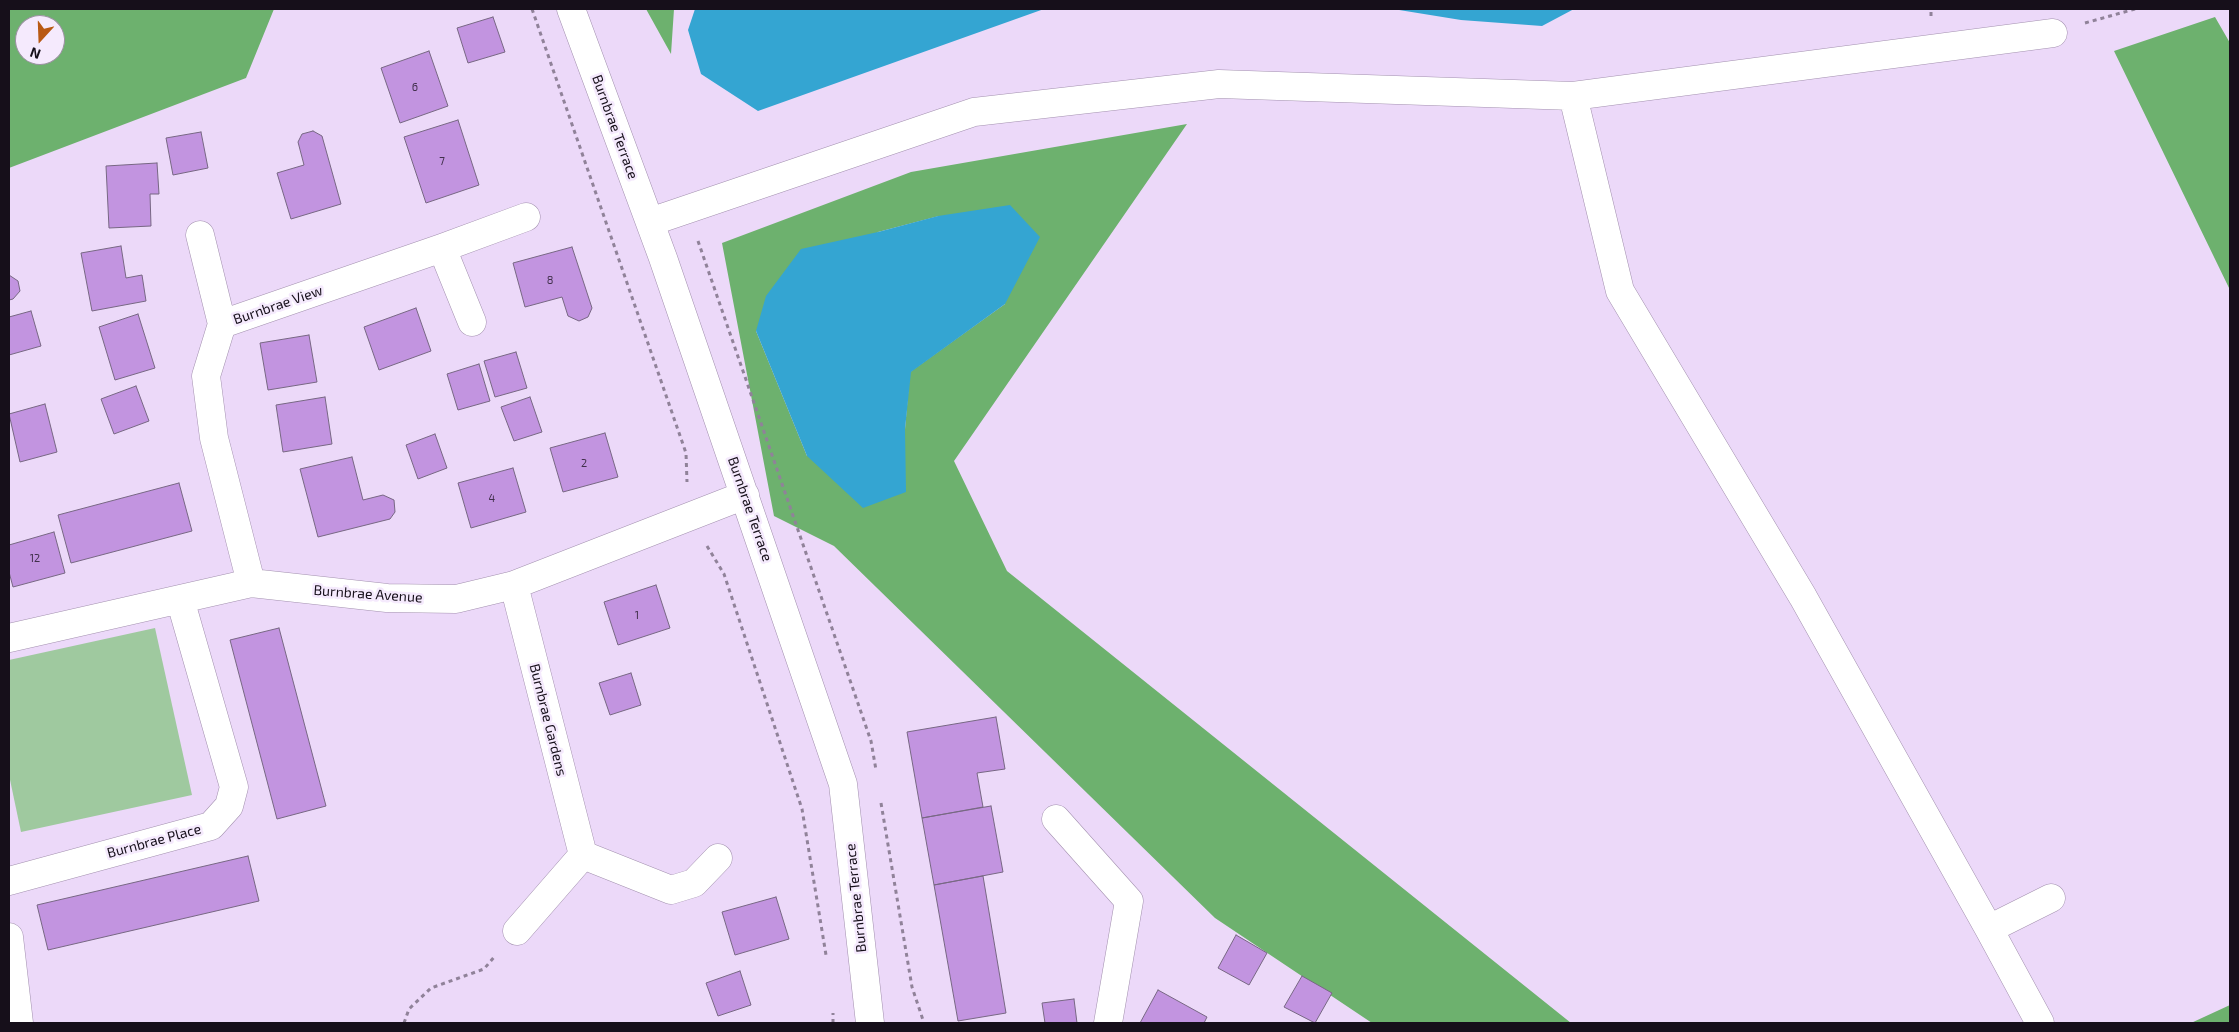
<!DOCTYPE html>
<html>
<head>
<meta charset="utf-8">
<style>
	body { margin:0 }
	#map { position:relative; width:2239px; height:1032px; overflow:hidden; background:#ecd9f9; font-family:"Exo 2",sans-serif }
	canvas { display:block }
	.frame { position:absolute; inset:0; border:10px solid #160f1a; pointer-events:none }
	.north { position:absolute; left:15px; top:15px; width:50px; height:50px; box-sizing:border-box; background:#f5eafd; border:1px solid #9c92a2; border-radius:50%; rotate:200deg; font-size:14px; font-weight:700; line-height:20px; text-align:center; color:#160f1a }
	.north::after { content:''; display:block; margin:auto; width:18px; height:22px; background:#b95913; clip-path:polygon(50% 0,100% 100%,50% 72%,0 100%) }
</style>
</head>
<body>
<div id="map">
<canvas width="2239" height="1032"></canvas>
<div class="frame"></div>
<div class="north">N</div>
</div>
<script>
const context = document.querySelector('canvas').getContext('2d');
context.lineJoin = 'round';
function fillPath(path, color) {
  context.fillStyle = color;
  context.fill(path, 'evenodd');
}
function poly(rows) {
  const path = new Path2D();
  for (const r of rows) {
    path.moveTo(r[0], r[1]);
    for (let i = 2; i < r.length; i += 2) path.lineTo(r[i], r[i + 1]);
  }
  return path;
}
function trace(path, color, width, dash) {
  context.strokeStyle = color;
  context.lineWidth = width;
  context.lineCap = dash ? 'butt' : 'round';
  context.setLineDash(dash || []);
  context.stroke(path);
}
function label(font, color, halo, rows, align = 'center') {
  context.font = font + ' "Exo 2",sans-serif';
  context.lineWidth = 5;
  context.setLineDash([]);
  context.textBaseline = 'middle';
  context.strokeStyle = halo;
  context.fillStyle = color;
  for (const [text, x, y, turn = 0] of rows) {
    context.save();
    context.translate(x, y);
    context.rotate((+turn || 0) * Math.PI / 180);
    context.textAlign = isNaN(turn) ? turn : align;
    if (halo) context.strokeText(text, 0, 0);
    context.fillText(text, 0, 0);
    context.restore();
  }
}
fillPath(poly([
	[155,628,192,795,21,832,9,775,9,660]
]), '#9fc99f');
fillPath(poly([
	[9,9,274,9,246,78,9,168],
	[25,25,55,25,55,55,25,55],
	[646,9,674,9,671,54],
	[2215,17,2230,43,2230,290,2114,51],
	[1187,124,954,461,1007,571,1571,1023,1372,1023,1215,918,834,546,774,516,722,243,911,172],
	[939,216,1005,304,910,372,905,429,807,456,756,331,878,232],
	[2230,1005,2230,1023,2191,1023]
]), '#6db16e');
fillPath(poly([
	[695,9,1044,9,758,111,701,74,688,30],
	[1393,9,1574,9,1542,26,1461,20],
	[1010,205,1040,237,1005,304,911,372,905,429,906,492,863,508,807,456,756,331,766,296,801,249,878,232,938,216]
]), '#34a5d2');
const building = poly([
	[493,17,505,52,468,63,457,28,493,17],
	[429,51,448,106,400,123,381,68,429,51],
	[458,120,479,185,426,203,404,137,458,120],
	[313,131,322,136,341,204,291,219,277,173,304,165,298,142,302,134,313,131],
	[201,132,208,168,173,175,166,138,201,132],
	[157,163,159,194,150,194,151,226,109,228,106,166,157,163],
	[121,246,126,278,142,275,146,301,92,311,81,253,121,246],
	[572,247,592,308,588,317,579,321,568,316,562,297,525,307,513,263,572,247],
	[9,275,18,281,20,291,13,299,9,300,9,275],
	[416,308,431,351,379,370,364,327,416,308],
	[31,311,41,346,9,355,9,317,31,311],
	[138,314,155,368,115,380,99,327,138,314],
	[309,335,317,382,268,390,260,343,309,335],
	[516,352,527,388,495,397,484,361,516,352],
	[479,364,490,401,458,410,447,374,479,364],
	[136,386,149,421,114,434,101,399,136,386],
	[325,397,332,444,283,452,276,405,325,397],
	[530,397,542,432,514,441,501,407,530,397],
	[45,404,57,452,20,462,9,414,45,404],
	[605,433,618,477,563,492,550,448,605,433],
	[435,434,447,468,418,479,406,445,435,434],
	[352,457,363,500,383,495,394,500,395,512,390,519,318,537,300,469,352,457],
	[513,468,526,512,471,528,458,483,513,468],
	[179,483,192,531,71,563,58,515,179,483],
	[54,532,65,573,13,587,9,572,9,545,54,532],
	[656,585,670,628,618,645,604,602,656,585],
	[279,628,326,806,277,819,230,640,279,628],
	[631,673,641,705,610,715,599,683,631,673],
	[996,717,1005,769,977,773,983,807,922,818,907,732,996,717],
	[991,806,1003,872,934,885,922,818,991,806],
	[248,856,259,901,48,950,37,905,248,856],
	[983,876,1006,1013,958,1021,934,885,983,876],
	[776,897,789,939,735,955,722,912,776,897],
	[1236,935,1267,953,1249,985,1218,968,1236,935],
	[740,971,751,1005,718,1016,706,983,740,971],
	[1302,976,1332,993,1315,1023,1284,1007,1302,976],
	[1158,990,1207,1017,1204,1023,1140,1023,1158,990],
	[1074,999,1077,1023,1045,1023,1042,1003,1074,999]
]);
fillPath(building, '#c294e0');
trace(building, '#776783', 1);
const minor = poly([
	[571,9,663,258,843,784,870,1023],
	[1573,96,1620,291,1803,597,1989,929,2040,1023],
	[650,222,974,112,1219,84,1573,96,2053,33],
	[200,235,222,324],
	[442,248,472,322],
	[251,583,214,438,206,376,222,324,442,248,526,217],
	[514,585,583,855,671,890,694,883,718,858],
	[9,638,251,583,387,598,456,599,514,585,745,495],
	[1056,819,1129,901,1108,1023],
	[9,881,211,826,229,806,234,787,180,599],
	[1989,929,2051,898],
	[517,931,583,855],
	[9,937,19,1023]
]);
trace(minor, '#a391af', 29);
trace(poly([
	[532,9,686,453,687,482],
	[1931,16,1931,9],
	[2085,23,2135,9],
	[698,241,871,741,876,770],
	[707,546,724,574,802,809,826,955],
	[881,803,912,987,924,1023],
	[404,1023,409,1009,431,988,484,969,495,956],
	[833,1023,833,1013]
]), '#908299', 3, [4, 4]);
trace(minor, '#fff', 28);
label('11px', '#41304c', null, [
	["6",415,87],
	["7",442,161],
	["8",550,280],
	["2",584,463],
	["4",492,498],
	["12",35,558],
	["1",637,615]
]);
label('14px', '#160f1a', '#f5eafd', [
	["Burnbrae Terrace",615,127,70],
	["Burnbrae View",278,305,-19],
	["Burnbrae Terrace",750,509,71],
	["Burnbrae Avenue",368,594,4],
	["Burnbrae Gardens",548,720,76],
	["Burnbrae Place",154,841,-15],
	["Burnbrae Terrace",856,898,-96]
]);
</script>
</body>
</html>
